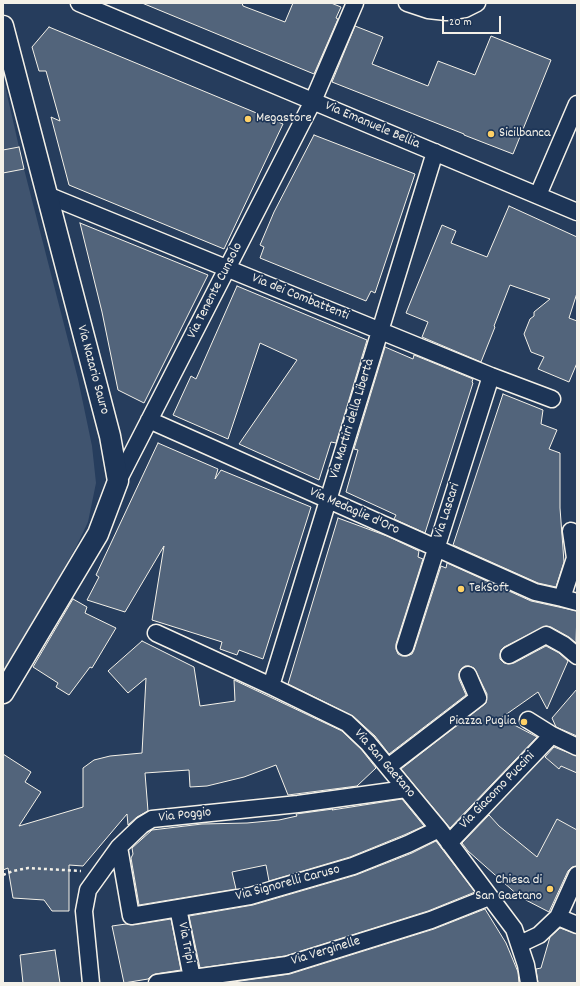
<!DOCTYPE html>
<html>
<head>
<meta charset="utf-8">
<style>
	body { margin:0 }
	#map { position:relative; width:580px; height:986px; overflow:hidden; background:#263d5d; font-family:Dekko,sans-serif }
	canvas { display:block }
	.frame { position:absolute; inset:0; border:4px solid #f4f1e8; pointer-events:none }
	.scale { position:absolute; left:442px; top:16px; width:59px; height:18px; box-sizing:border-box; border:2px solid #f4f1e8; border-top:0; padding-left:5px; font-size:12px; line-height:14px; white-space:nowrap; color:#f4f1e8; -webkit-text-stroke:3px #1d3557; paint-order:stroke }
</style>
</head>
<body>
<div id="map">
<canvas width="580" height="986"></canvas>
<div class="frame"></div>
<div class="scale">20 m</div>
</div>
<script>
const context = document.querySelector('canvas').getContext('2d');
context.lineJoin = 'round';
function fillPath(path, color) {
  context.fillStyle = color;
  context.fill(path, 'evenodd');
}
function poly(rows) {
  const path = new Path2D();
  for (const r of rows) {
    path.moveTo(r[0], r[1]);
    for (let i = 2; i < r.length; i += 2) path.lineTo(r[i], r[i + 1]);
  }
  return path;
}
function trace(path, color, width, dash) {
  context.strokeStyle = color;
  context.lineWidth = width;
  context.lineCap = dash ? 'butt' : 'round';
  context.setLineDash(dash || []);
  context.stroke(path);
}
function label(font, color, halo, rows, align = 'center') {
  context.font = font + ' Dekko,sans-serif';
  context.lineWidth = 3.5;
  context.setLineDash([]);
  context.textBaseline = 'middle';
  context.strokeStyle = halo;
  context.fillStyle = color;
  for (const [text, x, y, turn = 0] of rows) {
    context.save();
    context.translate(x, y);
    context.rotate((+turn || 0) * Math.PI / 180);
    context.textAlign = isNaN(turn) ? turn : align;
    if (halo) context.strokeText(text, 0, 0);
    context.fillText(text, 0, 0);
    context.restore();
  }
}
fillPath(poly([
	[3,77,24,169,78,379,92,446,96,483,88,522,76,547,3,675],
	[543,756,559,769,561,766,577,773,577,830,557,819,534,863,499,826,487,812]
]), '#40546f');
const building = poly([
	[142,3,242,3,243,6,285,22,293,3,331,3,341,7,336,18,338,19,314,74,142,3],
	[355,26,383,37,372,64,428,86,438,61,475,75,491,36,551,60,513,154,464,135,464,134,332,82,355,26],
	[49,27,283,124,224,249,69,185,51,117,60,121,46,71,39,71,32,47,49,27],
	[314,135,415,174,375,293,371,291,366,301,260,258,264,247,260,245,274,212,314,135],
	[19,147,24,169,3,173,3,150,19,147],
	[509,206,577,237,577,293,569,318,577,321,577,363,569,382,538,369,544,357,531,352,524,334,530,319,534,316,534,312,550,299,510,285,494,326,495,327,481,362,422,337,428,322,406,313,442,225,456,231,451,243,487,257,509,206],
	[80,223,208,275,144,403,118,390,102,312,80,223],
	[237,286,367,340,336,443,331,442,319,480,239,444,297,360,260,343,228,439,173,415,191,376,196,379,237,286],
	[385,347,413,359,414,355,473,379,472,382,473,383,425,533,394,519,396,515,346,492,358,450,354,449,385,347],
	[503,394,543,410,541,424,557,430,549,449,560,453,560,508,564,562,556,587,538,583,453,545,503,394],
	[158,443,218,469,215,479,221,470,311,507,263,659,239,650,237,655,220,649,222,642,152,620,164,546,125,612,87,600,99,577,96,575,158,443],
	[338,518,387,536,419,551,418,557,423,559,396,644,396,649,398,654,402,656,407,656,412,654,414,650,441,566,446,568,447,563,531,601,577,611,576,643,569,637,551,627,546,626,504,647,501,650,500,655,500,659,504,663,508,664,514,663,546,646,559,653,568,661,547,709,538,692,501,718,537,737,450,828,401,769,486,703,487,694,474,668,469,666,465,666,461,669,459,674,459,679,466,695,389,754,375,736,353,716,288,684,338,518],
	[73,599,87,607,85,613,116,628,92,668,90,667,69,695,56,687,58,683,33,667,73,599],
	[142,641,194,667,200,706,235,701,234,680,342,731,361,749,376,768,357,786,288,795,276,765,244,777,207,786,190,787,189,770,145,773,148,811,137,817,128,825,127,814,83,866,69,865,69,911,52,911,44,900,13,898,8,868,3,870,3,754,31,772,25,782,41,792,19,826,83,807,83,768,94,760,110,756,142,753,146,678,128,693,108,671,142,641],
	[577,689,577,736,556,727,552,718,577,689],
	[554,747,577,756,577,773,561,766,559,769,545,757,554,747],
	[402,799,424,826,404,835,350,857,269,881,266,865,232,872,236,889,139,905,131,858,133,854,132,848,152,830,202,824,247,823,279,820,297,816,296,814,333,809,332,810,402,799],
	[489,815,499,826,537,857,557,819,577,830,577,866,572,867,568,871,549,912,520,897,468,851,462,843,489,815],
	[436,841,475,892,428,911,285,956,200,968,189,916,253,905,356,875,412,853,436,841],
	[485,909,506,943,518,972,519,983,226,983,290,974,434,929,485,909],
	[171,919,181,970,155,974,151,976,148,979,124,983,112,926,126,924,133,925,171,919],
	[560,928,577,934,577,983,538,983,536,969,541,968,550,937,560,928],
	[55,950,60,983,23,983,20,955,55,950]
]);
fillPath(building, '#52647b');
trace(building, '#f4f1e8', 1);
const minor = poly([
	[79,3,577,212],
	[407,3,428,10,446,12,465,9,477,3],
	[47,195,491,376,552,399],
	[538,195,577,104],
	[149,420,535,592,562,598],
	[118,481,313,101,355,3],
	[571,531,575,558,562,598,577,602],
	[156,633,271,686,347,723,368,743,439,829,514,929,526,965,529,983],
	[405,647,491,376],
	[509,655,546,635,564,645,577,656],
	[271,686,435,152],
	[528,720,552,735],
	[388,767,478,698,468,675],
	[449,843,552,735,577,747],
	[119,847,131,916,250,896,353,866,408,844,439,829],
	[178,908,192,978],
	[558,917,577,925],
	[520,944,539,935,558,917,577,875],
	[91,983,84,911,88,890,119,847,142,825,152,819,298,804,406,789],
	[157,983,287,965,431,920,489,897]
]);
const tertiary = poly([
	[3,26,110,436,118,481,98,534,3,693]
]);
trace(minor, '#f4f1e8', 19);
trace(tertiary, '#f4f1e8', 23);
trace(poly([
	[3,875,13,871,28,868,81,871]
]), '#f4f1e8', 2.5, [3, 3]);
trace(minor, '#1d3557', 16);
trace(tertiary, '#1d3557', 20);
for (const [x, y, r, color] of [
	[248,119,4,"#ffd166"],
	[491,134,4,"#ffd166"],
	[461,589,4,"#ffd166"],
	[524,722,4,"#ffd166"],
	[550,889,4,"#ffd166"]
]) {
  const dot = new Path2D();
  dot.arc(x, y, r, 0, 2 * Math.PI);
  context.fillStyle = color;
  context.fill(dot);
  trace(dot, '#1d3557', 1.5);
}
label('14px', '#f4f1e8', '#1d3557', [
	["Megastore",256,119],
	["Sicilbanca",499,134],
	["TekSoft",469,589],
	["Piazza Puglia",516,722,"right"],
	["Chiesa di",542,881,"right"],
	["San Gaetano",542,897,"right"]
], 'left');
label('14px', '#f4f1e8', '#1d3557', [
	["Via Emanuele Bellia",372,126,23],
	["Via Tenente Cunsolo",216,291,-63],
	["Via dei Combattenti",300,298,22],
	["Via Nazario Sauro",92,370,75],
	["Via Martiri della Libertà",353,419,-73],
	["Via Lascari",448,511,-72],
	["Via Medaglie d'Oro",354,512,24],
	["Via San Gaetano",384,764,49],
	["Via Giacomo Puccini",498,791,-46],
	["Via Poggio",185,816,-6],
	["Via Signorelli Caruso",288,884,-15],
	["Via Tripi",185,943,79],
	["Via Verginelle",326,952,-17]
]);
</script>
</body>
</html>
